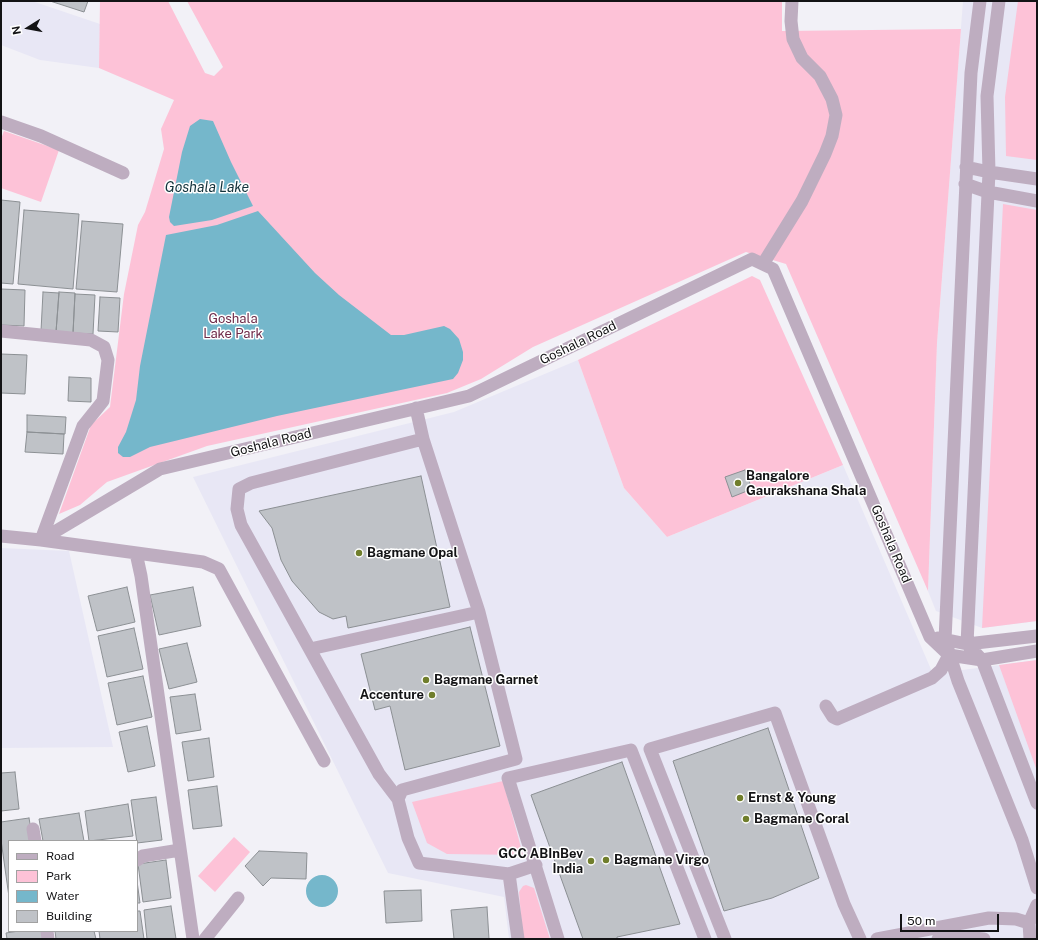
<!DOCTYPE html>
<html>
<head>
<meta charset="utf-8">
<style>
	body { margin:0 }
	#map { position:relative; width:1038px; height:940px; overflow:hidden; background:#f2f1f7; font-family:"Public Sans",sans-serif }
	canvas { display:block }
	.frame { position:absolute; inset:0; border:2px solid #131315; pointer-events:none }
	.legend { position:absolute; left:8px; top:840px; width:130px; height:92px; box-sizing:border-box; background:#fff; border:1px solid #a1a1a1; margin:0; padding:5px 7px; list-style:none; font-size:12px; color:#131315 }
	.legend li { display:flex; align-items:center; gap:8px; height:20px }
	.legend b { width:20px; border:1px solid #a1a1a1 }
	.north { position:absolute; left:8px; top:8px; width:40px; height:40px; -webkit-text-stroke:3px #fff; paint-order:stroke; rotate:259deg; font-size:11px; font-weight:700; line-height:16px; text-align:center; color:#131315 }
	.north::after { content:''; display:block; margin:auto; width:14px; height:18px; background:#131315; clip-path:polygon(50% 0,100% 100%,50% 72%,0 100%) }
	.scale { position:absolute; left:900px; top:914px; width:99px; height:18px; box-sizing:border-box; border:2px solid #131315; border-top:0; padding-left:5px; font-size:12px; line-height:14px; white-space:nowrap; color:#131315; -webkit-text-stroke:3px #fff; paint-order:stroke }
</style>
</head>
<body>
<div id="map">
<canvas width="1038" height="940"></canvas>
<div class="frame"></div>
<ul class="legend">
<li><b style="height:5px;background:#beadc0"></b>Road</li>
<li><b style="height:11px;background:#fdc2d7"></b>Park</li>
<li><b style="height:11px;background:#75b7cb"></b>Water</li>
<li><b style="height:11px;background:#bfc2c7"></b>Building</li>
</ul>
<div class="north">N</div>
<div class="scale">50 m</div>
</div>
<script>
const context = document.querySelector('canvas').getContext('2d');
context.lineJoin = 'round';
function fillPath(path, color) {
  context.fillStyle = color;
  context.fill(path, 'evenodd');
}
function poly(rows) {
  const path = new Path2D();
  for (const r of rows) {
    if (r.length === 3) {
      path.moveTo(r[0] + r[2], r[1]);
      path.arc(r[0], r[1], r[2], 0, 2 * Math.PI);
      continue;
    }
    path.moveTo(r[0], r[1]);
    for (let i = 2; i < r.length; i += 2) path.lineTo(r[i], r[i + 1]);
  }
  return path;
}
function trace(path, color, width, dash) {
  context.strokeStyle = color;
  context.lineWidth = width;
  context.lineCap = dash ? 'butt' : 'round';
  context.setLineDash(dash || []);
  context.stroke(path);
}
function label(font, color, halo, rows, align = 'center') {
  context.font = font + ' "Public Sans",sans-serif';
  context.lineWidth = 3;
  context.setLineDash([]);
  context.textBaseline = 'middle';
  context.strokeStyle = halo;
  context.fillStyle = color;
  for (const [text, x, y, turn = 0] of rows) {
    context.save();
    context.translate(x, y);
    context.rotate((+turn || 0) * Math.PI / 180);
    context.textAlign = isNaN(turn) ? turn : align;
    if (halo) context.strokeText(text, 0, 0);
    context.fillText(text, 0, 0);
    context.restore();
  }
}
fillPath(poly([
	[1,1,32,1,100,24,99,68,40,60,1,45],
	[963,1,1037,1,1037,621,982,628,936,611,928,591,937,343],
	[578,360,624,488,667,537,843,465,933,674,1037,660,1037,939,509,939,504,897,388,873,193,477,454,412],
	[1,548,69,551,113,747,1,748]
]), '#e8e7f5');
fillPath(poly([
	[100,1,168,1,205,73,214,76,223,67,187,1,782,1,782,31,961,29,937,343,928,591,786,264,746,252,533,347,481,379,447,393,207,446,107,482,80,505,59,514,91,425,110,407,124,294,138,225,145,212,164,149,161,129,174,100,99,68],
	[1018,1,1037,1,1037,160,1006,156,1005,97],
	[4,131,59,150,41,202,1,188,1,139],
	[1003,204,1037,210,1037,621,982,628],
	[752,276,760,280,843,465,667,537,624,488,578,360],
	[1037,660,1037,771,999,665],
	[503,781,523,855,447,854,427,843,412,802],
	[234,837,250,852,215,892,198,876],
	[526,885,534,888,550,939,523,939,519,892,523,886]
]), '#fdc2d7');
fillPath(poly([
	[200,119,213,121,231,162,253,206,212,220,174,226,170,222,169,217,182,152,190,126],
	[258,211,315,273,339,295,391,335,404,335,444,326,450,329,459,339,463,352,463,360,458,373,453,379,277,416,150,447,130,457,123,457,118,453,118,447,126,432,136,400,140,366,166,235,217,225],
	[322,891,16]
]), '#75b7cb');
const building = poly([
	[50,1,88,1,84,12,50,1],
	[1,200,20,202,13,284,1,283,1,200],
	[24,210,79,214,73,289,18,284,24,210],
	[82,221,123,224,117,292,76,289,82,221],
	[1,289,25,290,24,326,1,325,1,289],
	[43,292,59,293,56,332,41,331,43,292],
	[59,292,75,293,73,333,56,332,59,292],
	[75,294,95,295,93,334,73,333,75,294],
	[100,297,120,298,118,332,98,331,100,297],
	[1,354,27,355,25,394,1,393,1,354],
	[69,377,91,378,91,402,68,401,69,377],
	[27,415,66,417,65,434,27,432,27,415],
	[27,432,64,434,63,454,25,452,27,432],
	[745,470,752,489,732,497,725,477,745,470],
	[421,476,450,607,348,628,346,616,333,619,319,612,292,581,281,560,272,528,259,511,421,476],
	[127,587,135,622,97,631,88,596,127,587],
	[193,587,201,626,159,635,150,595,193,587],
	[470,627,500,746,405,770,390,706,375,710,361,654,470,627],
	[134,628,143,669,107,677,98,636,134,628],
	[187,643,197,682,169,689,159,649,187,643],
	[143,676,152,717,117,725,108,683,143,676],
	[195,694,201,730,176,734,170,697,195,694],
	[147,726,155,766,128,772,119,732,147,726],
	[768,728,819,878,772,898,724,911,673,761,768,728],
	[209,738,214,777,188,781,182,742,209,738],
	[622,762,680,924,617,937,617,939,583,939,531,795,622,762],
	[15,772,19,809,1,811,1,773,15,772],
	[217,786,222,826,193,829,188,790,217,786],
	[156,797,162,840,137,843,131,800,156,797],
	[128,804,133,836,89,841,85,811,128,804],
	[79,813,84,841,43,841,39,819,79,813],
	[29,818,33,841,9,841,9,897,1,840,1,822,29,818],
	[259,851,307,853,306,879,271,878,263,886,245,866,259,851],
	[166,860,171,898,143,902,138,864,166,860],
	[137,881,140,903,137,903,137,881],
	[421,890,422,921,386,923,384,891,421,890],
	[171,906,176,939,147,939,144,910,171,906],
	[487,907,489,939,454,939,451,910,487,907],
	[137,911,140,911,144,939,100,939,99,931,137,931,137,911],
	[19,931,44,931,45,939,7,939,6,933,19,931],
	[55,931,94,931,96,939,56,939,55,931]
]);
fillPath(building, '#bfc2c7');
trace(building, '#8c9094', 1);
trace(poly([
	[980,1,971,73,945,640,958,681,1022,840,1037,888],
	[999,1,987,96,989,172,1037,179],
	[1,122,41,136,123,173],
	[966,167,989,172,967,644,982,660,1037,803],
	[965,184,988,192,1037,201],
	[763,264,802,201,825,154,832,136,836,115,832,99,820,76,802,58,793,39,791,21,792,1],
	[1,331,91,340,104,347,108,360,103,401,83,426,41,540,203,562,219,569,324,761],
	[416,408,423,439],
	[1,536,41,540,160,469,469,396,752,259,773,269,930,637,949,655,982,660,1037,651],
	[136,553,141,576,193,939],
	[938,638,967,644,1037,636],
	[310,649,479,612,516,759,402,790,398,799,408,838,419,863,509,874,518,939],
	[826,706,833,717,837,719,932,678,941,670,949,655],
	[398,799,379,774,241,525,237,509,239,489,251,483,423,439,479,612],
	[33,829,35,841],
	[137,860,143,856,180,850],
	[509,874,536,865],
	[47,931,48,939],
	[205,939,238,898],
	[558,939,508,778,631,750,705,939],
	[725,939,650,749,775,713,844,904,860,939],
	[877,939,989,918,1016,919,1029,923],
	[938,939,953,936,984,939],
	[1030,939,1029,923,1037,905]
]), '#beadc0', 13);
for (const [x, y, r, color] of [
	[738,483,4,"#707e2c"],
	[359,553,4,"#707e2c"],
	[426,680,4,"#707e2c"],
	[432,695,4,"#707e2c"],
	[740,798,4,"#707e2c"],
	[746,819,4,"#707e2c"],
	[606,860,4,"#707e2c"],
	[591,861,4,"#707e2c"]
]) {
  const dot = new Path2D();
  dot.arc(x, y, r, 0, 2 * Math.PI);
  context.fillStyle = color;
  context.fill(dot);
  trace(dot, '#fff', 1.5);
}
label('13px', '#6f2b49', '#fff', [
	["Goshala",233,319],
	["Lake Park",233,334]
]);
label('13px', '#131315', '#fff', [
	["Goshala Road",578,343,-26],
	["Goshala Road",271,443,-14],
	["Goshala Road",891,544,67]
]);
label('bold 13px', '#131315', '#fff', [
	["Bangalore",746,476],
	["Gaurakshana Shala",746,491],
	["Bagmane Opal",367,553],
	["Bagmane Garnet",434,680],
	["Accenture",424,695,"right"],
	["Ernst & Young",748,798],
	["Bagmane Coral",754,819],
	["GCC ABInBev",583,854,"right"],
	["India",583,869,"right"],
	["Bagmane Virgo",614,860]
], 'left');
label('italic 14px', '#13333c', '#fff', [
	["Goshala Lake",207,188]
]);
</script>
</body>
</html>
